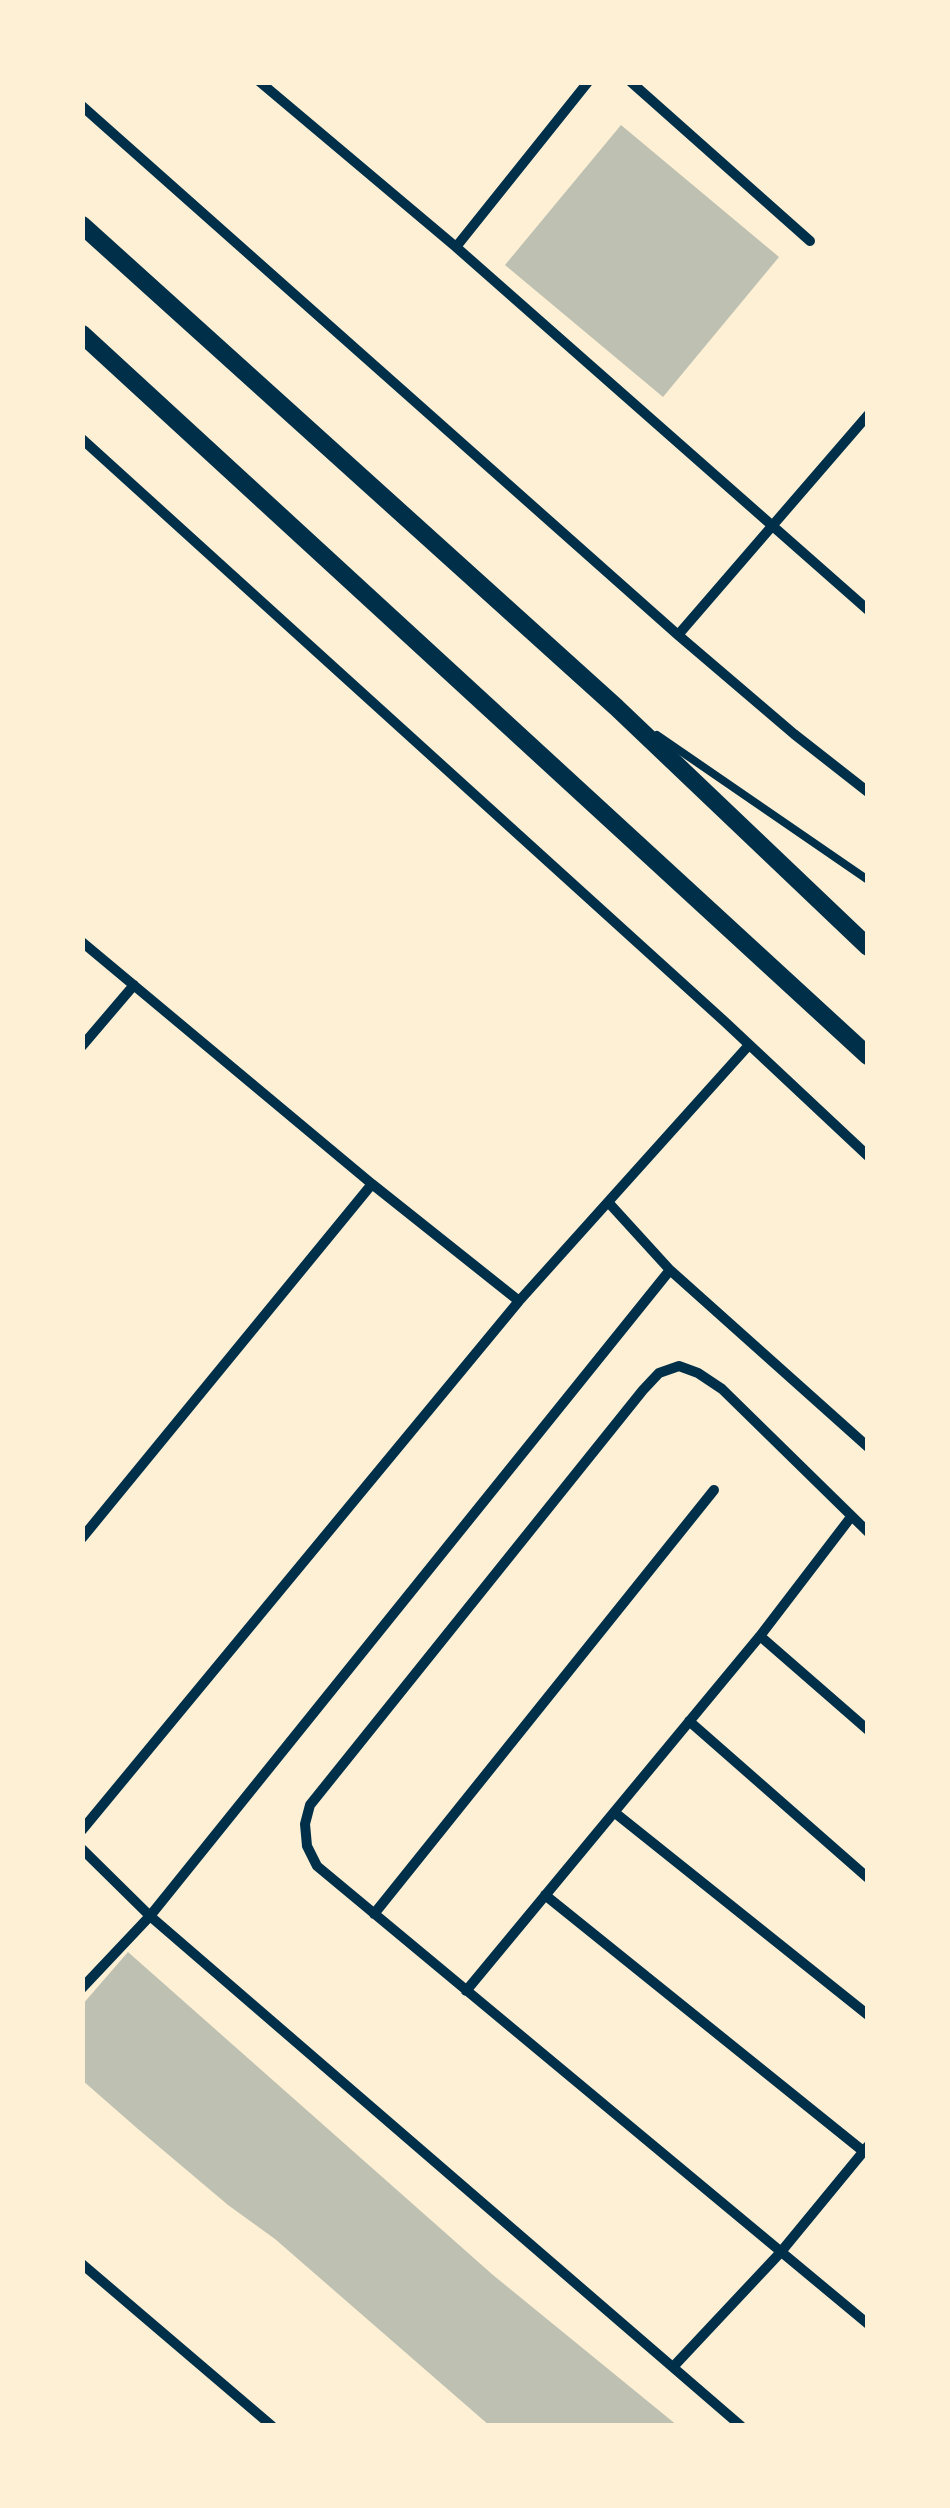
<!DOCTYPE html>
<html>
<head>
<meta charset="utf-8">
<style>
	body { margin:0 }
	#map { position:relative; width:950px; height:2508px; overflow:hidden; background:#fdf0d5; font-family:Raleway,sans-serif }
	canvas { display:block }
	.frame { position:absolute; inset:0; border:85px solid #fdf0d5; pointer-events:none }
</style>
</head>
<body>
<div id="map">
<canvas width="950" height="2508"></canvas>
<div class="frame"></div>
</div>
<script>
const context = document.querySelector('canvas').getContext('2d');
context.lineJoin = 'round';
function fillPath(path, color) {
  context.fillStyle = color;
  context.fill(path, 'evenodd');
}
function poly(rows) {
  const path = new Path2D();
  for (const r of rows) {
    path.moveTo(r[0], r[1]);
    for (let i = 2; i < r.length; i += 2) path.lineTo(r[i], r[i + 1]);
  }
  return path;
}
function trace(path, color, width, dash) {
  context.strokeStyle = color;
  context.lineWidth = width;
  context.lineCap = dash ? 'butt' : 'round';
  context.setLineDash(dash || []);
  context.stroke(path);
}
fillPath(poly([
	[621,125,779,257,663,397,505,265],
	[128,1952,493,2275,678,2426,490,2426,275,2239,228,2205,138,2129,82,2080,82,2005]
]), '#bec0b2');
trace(poly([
	[657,735,868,880]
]), '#003049', 8);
trace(poly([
	[260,82,456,247,868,610],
	[631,82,810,241],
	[82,106,678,635,794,734,868,792],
	[456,247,588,82],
	[82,439,724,1021,868,1156],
	[678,635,868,415],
	[82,942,372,1184,519,1301],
	[82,1046,134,985],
	[608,1202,670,1270,868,1447],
	[868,1532,722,1389,698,1373,679,1366,659,1373,643,1390,310,1805,305,1824,307,1846,317,1866,868,2324],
	[82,1538,372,1184],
	[760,1636,868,1730],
	[689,1721,868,1878],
	[614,1812,868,2015],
	[82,1830,519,1301,749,1045],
	[82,1849,150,1916,741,2426],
	[545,1895,863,2151],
	[374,1914,714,1490],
	[82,1988,150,1916,670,1270],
	[466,1991,760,1636,851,1517],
	[82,2264,272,2426],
	[673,2367,780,2253,868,2146]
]), '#003049', 10);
trace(poly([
	[82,225,616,707,868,947],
	[82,334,868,1056]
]), '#003049', 18);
</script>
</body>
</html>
